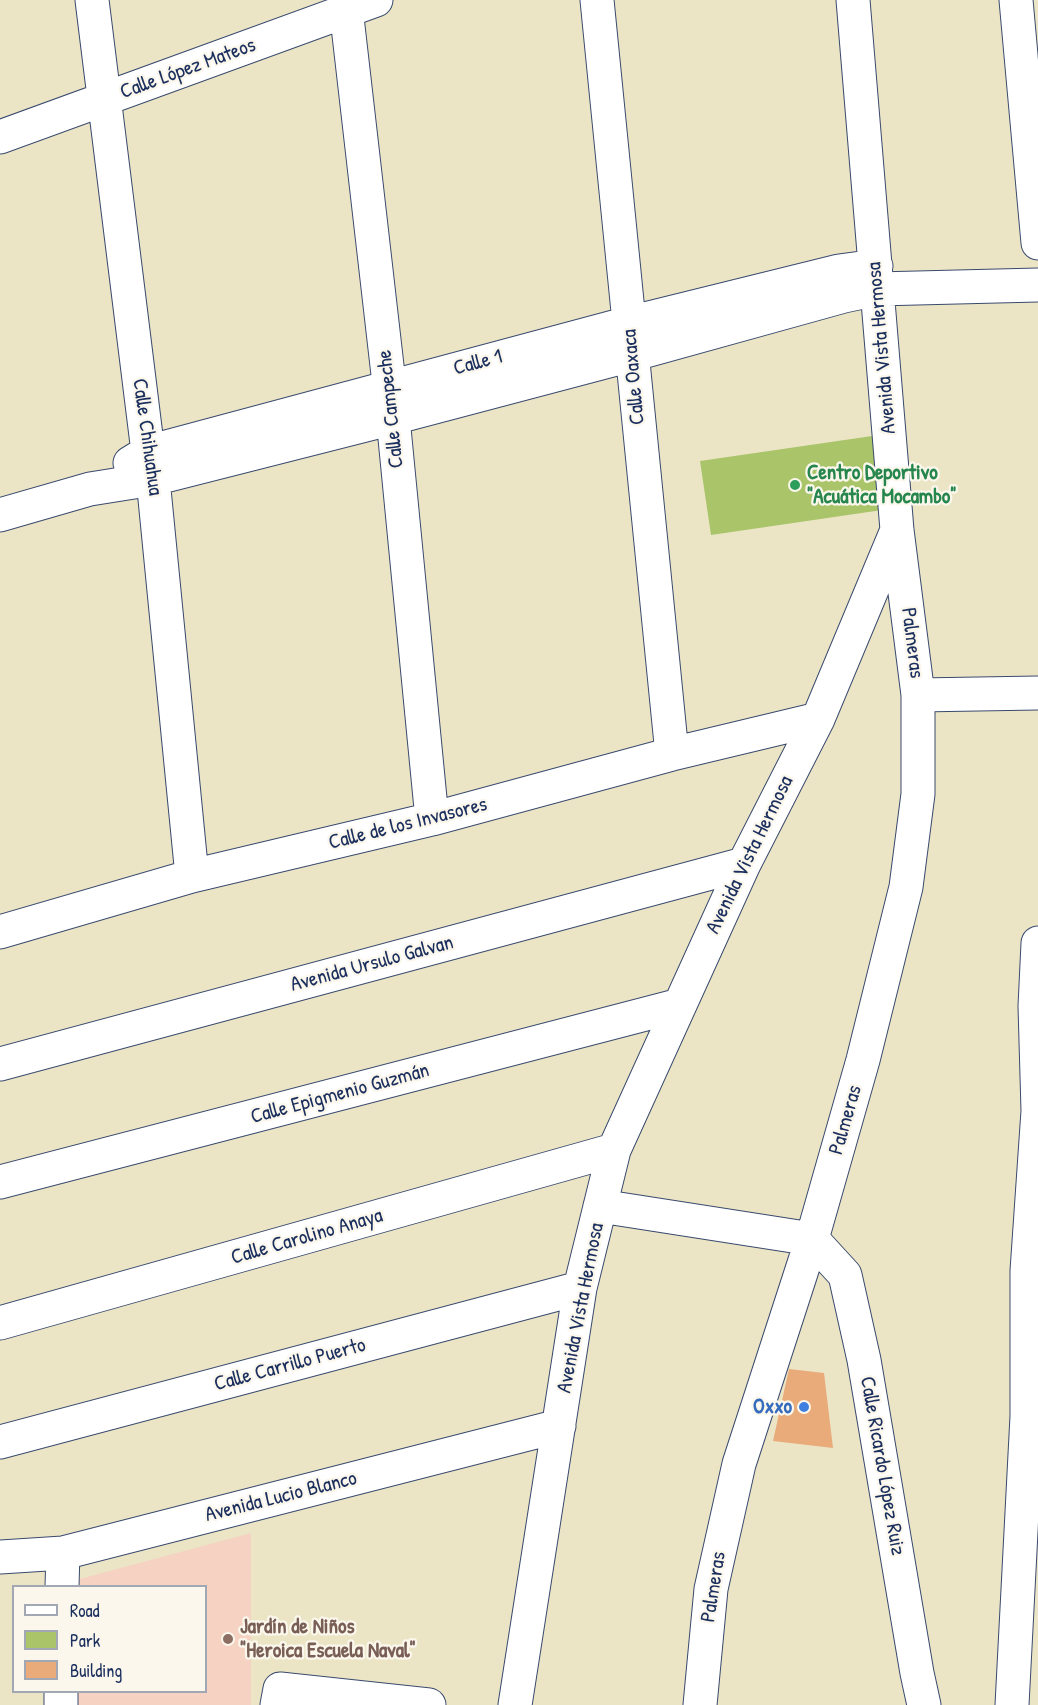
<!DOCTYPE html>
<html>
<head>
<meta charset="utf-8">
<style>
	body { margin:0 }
	#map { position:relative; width:1038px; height:1705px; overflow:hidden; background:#ebe5c6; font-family:"Patrick Hand",sans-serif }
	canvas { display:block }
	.legend { position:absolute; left:12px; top:1585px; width:195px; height:108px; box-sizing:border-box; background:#fbf7ec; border:2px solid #a1a7b3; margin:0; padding:8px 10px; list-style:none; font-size:18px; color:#1b2f5e }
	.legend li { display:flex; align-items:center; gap:12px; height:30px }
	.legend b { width:30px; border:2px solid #a1a7b3 }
</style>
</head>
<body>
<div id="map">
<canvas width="1038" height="1705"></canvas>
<ul class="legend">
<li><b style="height:8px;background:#fff"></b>Road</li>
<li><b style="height:16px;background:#aac46a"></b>Park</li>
<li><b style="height:16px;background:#e9ab7a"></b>Building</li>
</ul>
</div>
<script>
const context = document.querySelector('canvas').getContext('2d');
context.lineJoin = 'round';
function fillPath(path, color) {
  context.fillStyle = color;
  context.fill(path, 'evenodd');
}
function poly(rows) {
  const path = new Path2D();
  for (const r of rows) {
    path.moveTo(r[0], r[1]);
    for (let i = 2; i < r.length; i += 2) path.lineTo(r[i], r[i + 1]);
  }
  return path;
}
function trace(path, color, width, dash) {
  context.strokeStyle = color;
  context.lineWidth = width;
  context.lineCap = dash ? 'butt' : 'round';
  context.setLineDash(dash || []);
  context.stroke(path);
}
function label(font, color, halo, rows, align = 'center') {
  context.font = font + ' "Patrick Hand",sans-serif';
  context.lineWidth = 4.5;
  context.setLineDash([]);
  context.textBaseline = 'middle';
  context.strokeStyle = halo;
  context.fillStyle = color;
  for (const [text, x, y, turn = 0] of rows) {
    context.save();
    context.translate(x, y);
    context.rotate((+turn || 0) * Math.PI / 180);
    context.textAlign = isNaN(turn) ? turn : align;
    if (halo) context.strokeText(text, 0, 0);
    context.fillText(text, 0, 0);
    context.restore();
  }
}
fillPath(poly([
	[251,1533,251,1705,75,1705,75,1692,206,1692,206,1586,76,1586,76,1580]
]), '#f5d2c2');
fillPath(poly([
	[879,435,889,509,711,535,700,461]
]), '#aac46a');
fillPath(poly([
	[789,1369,824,1373,833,1448,773,1441]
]), '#e9ab7a');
const minor = poly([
	[92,0,148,452,153,479,192,876],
	[345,0,393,418,432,819],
	[597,0,672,754],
	[1016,0,1038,243],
	[0,137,376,0],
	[130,463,148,452,629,323,839,271,876,266],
	[0,515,90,489,153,479,393,418,631,355,844,296,877,289,1038,285],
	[918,695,1038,693],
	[0,932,192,876,432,819,672,754,818,719],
	[0,1064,744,864],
	[0,1182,680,1005],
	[600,1206,812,1239],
	[812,1239,845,1275,864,1360,917,1673,924,1705],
	[0,1323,614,1150],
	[0,1442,580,1288],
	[0,1557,63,1553,559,1426],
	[62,1586,63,1553],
	[61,1705,61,1692],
	[277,1705,280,1689,429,1705],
	[515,1705,580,1288,614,1150,744,864,818,719,897,530],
	[700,1705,711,1589,739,1464,812,1239,863,1060,906,887,918,794,918,695,897,530,853,0],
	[1012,1705,1027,1416,1027,1271,1038,1111,1035,1006,1038,943]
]);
trace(minor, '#3a4a6e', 35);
trace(minor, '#fff', 33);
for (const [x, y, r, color] of [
	[795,485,6,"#2e9e5b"],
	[804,1407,6,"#3f7fe0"],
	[228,1639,6,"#8d6e63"]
]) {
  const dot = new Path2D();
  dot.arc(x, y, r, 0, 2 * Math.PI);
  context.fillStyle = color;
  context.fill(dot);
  trace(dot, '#fbf7ec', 2);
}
label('21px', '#1b2f5e', '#fbf7ec', [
	["Calle López Mateos",188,69,-20],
	["Avenida Vista Hermosa",882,348,-95],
	["Calle 1",478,363,-15],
	["Calle Oaxaca",634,377,-95],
	["Calle Campeche",391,409,-96],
	["Calle Chihuahua",147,437,82],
	["Palmeras",912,643,83],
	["Calle de los Invasores",408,824,-14],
	["Avenida Vista Hermosa",750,855,-64],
	["Avenida Ursulo Galvan",372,964,-15],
	["Calle Epigmenio Guzmán",340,1094,-15],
	["Palmeras",846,1120,-74],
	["Calle Carolino Anaya",307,1237,-16],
	["Avenida Vista Hermosa",581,1308,-79],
	["Calle Carrillo Puerto",290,1365,-15],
	["Calle Ricardo López Ruiz",882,1466,80],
	["Avenida Lucio Blanco",281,1497,-14],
	["Palmeras",714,1587,-81]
]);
label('bold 21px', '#27864d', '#fbf7ec', [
	["Centro Deportivo",807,473],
	["\"Acuática Mocambo\"",807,497]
], 'left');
label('bold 21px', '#366cbe', '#fbf7ec', [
	["Oxxo",792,1407]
], 'right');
label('bold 21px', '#785e54', '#fbf7ec', [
	["Jardín de Niños",240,1627],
	["\"Heroica Escuela Naval\"",240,1651]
], 'left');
</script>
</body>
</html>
